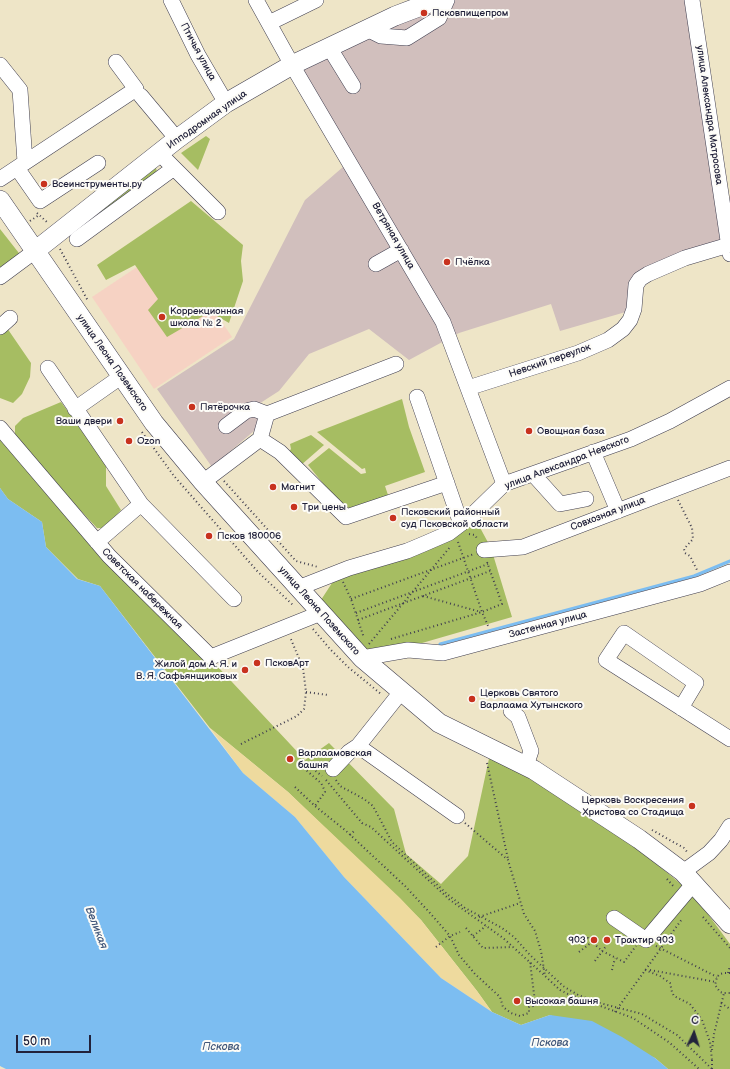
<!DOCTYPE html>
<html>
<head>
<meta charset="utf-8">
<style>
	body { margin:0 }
	#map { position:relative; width:730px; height:1069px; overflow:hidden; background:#eee5c7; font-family:"Balsamiq Sans",sans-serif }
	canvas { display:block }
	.north { position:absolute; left:674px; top:1013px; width:40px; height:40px; -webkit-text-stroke:3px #fdfcf7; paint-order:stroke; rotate:4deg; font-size:11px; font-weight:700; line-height:16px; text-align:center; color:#22223b }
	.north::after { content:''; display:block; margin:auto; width:14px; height:18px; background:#22223b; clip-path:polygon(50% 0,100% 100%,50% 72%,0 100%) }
	.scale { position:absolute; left:16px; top:1035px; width:75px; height:18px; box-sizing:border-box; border:2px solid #22223b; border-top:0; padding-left:5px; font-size:12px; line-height:14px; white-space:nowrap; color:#22223b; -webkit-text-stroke:3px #fdfcf7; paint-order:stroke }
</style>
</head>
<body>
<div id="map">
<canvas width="730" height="1069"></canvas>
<div class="north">С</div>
<div class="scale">50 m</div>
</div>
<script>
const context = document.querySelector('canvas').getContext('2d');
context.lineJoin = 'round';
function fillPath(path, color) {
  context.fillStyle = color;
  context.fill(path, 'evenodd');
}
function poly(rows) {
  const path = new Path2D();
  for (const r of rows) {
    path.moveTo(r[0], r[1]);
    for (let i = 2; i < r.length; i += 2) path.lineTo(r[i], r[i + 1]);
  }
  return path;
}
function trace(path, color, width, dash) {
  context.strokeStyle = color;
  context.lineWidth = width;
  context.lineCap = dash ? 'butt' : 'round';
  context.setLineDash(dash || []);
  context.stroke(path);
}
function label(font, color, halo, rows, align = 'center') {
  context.font = font + ' "Balsamiq Sans",sans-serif';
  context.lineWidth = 4;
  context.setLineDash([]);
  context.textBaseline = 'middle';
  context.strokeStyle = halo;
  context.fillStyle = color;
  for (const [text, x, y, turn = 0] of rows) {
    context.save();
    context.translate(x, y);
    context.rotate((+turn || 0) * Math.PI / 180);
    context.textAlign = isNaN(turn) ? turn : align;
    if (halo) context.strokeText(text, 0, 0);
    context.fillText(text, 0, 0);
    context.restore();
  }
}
fillPath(poly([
	[170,245,232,337,154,389,92,297]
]), '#f6d2c3');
fillPath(poly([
	[450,0,690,0,726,243,630,282,636,309,560,331,551,304,459,333,409,360,369,329,309,354,279,391,251,409,262,424,212,467,157,389,234,339,305,200,351,160,298,69]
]), '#d1bfbd');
fillPath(poly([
	[206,136,210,139,198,170,181,153],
	[155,164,157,172,100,214,97,209],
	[191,201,243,245,241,261,243,281,229,323,210,312,167,337,148,310,158,299,135,265,106,280,97,265],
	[0,229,22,257,2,269,0,267],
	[7,328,31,363,30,377,22,394,13,403,0,398,0,335],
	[402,399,409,427,425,472,385,486,389,498,347,513,308,465,329,448,361,474,366,473,365,468,362,469,317,432],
	[61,402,106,463,106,486,121,510,105,528,97,528,15,441,15,426,23,418],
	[0,434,305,760,329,743,394,809,406,854,441,884,468,856,490,754,607,823,693,894,730,944,730,1069,668,1069,655,1058,550,1015,521,1025,492,1012,477,991,421,920,288,792,210,728,100,586,78,579,46,547,42,522,8,499,0,488],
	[311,435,324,445,300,466,288,453,291,449,290,444],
	[477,522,491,548,512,617,422,643,364,654,319,603,334,580,411,557]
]), '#a6bd62');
fillPath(poly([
	[210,728,288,792,400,898,421,920,477,991,492,1012,441,978,344,877,295,817,243,773]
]), '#eeda9e');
fillPath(poly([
	[0,488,8,499,42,522,46,547,77,579,100,586,243,773,295,817,344,877,441,978,492,1012,521,1025,550,1015,592,1021,622,1037,655,1058,668,1069,6,1069,0,1066]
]), '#7cbdf1');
trace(poly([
	[440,644,694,576,730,561]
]), '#7cbdf1', 3);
const minor = poly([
	[171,0,198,55,226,103],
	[256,0,292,65,443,322,504,484],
	[692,0,730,254],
	[269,23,316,0],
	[367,29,381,36,407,38,439,18,447,0],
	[329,47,353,86],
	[0,65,20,90,25,162],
	[141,96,177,139],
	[159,153,218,212],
	[17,168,40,201,98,163],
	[0,179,136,89,116,62],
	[77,239,174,168],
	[376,264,401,250],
	[0,277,35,251],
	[0,327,10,318],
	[48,368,141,504,234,599],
	[468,388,578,353,608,340,623,329,630,320,634,309,636,285,640,279,648,274,685,258,729,245],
	[417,397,461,524],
	[75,409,122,376],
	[226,426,246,411,254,409,267,414],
	[0,428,109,556,211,657,321,613],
	[260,439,267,414,396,364],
	[593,452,618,511],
	[533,474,560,504,586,499],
	[203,482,260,439,280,452,346,517,447,483],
	[97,542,141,504],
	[484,550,523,547,730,468],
	[298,588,349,568,407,551,426,543,449,533,470,517,504,484,631,439,670,421,730,388],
	[362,658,408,650,443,653,700,584,730,572],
	[401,692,358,746,457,816],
	[681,708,696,683,624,633,606,660,730,739],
	[511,711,518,717,531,751,526,766],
	[333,769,349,752,358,746],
	[683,872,709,853,721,840,730,826],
	[614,918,646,940,694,883]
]);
const major = poly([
	[0,200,154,423,203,482,362,658,439,723,534,770,639,839,683,872,730,924],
	[35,251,177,139,226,103,292,65,395,16,437,0]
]);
trace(minor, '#413f50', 16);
trace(major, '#413f50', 20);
trace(poly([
	[37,213,48,223],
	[30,221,39,215],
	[60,249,88,301],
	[142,432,174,476,258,572,294,606],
	[224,481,296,561,318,567],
	[678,500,692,528,693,539,684,549,685,553,690,556,698,572],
	[469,534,475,535,478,540],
	[458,542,482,612,489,628],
	[343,582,351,599,364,638],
	[423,596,481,612],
	[351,599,474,554],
	[356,613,488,564],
	[358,620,490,571],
	[313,629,330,649,348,667,381,694],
	[391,639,482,612,502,604,487,562],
	[369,644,451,546],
	[306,692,328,695],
	[241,744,297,716,304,709,306,692,303,668,290,637],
	[303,761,322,776],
	[306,763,306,770,321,783,324,789,325,792,315,806],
	[487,763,508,859],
	[326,780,362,823,371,827,450,900,503,938,544,975],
	[336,780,340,786,364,799,373,806,392,842,447,894,465,908,502,928,514,937,530,955,563,986,578,995,600,1003,642,1014,677,1035,712,1069],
	[295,787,315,806,345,830,405,886,430,913,450,936,459,955,475,974,500,997,503,1007,511,1013,520,1016,529,1013,529,1007,533,1006,535,1002,530,962],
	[465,823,508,860,524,914,535,931,541,951,545,976,560,990,568,994,633,1018,670,1043,699,1069],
	[652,830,684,848,688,853],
	[350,835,355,830],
	[667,879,675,888],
	[479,917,520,903],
	[703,917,730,948],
	[466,928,483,948,513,947],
	[473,936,486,926],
	[576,940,579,941,588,938,602,951,624,962,636,946],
	[656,946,717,977],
	[436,947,450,936,460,932],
	[579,952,592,942],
	[595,961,606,946],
	[612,970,615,958],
	[645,970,660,976,670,983,672,992,674,996,690,1004,702,1020,710,1042,712,1060],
	[650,970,716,982],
	[728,973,730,966],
	[730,973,724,973,720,974,717,977,715,985,720,992,724,993,730,993],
	[721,1003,730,1009],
	[615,1012,682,919],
	[712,1050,714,1034,724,993],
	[712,1069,712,1060]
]), '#413f50', 2, [1, 3]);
trace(minor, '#fff', 15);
trace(major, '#fff', 19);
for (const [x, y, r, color] of [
	[424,13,4,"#c8321e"],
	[44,184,4,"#c8321e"],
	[447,262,4,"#c8321e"],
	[162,317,4,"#c8321e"],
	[192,407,4,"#c8321e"],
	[120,421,4,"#c8321e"],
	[529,431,4,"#c8321e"],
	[129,441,4,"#c8321e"],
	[273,487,4,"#c8321e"],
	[294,507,4,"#c8321e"],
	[393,518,4,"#c8321e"],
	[209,536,4,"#c8321e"],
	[257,663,4,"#c8321e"],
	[245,670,4,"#c8321e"],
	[472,699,4,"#c8321e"],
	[290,759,4,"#c8321e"],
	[692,806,4,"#c8321e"],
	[594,940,4,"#c8321e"],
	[607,940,4,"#c8321e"],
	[517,1001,4,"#c8321e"]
]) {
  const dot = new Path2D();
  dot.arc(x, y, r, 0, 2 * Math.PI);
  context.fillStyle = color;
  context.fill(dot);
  trace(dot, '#fdfcf7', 1.5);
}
label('10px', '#22223b', '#fdfcf7', [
	["Псковпищепром",432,13],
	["Всеинструменты.ру",52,184],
	["Пчёлка",455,262],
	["Коррекционная",170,311],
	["школа № 2",170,323],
	["Пятёрочка",200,407],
	["Ваши двери",112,421,"right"],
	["Овощная база",537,431],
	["Ozon",137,441],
	["Магнит",281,487],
	["Три цены",302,507],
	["Псковский районный",401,512],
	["суд Псковской области",401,524],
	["Псков 180006",217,536],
	["ПсковАрт",265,663],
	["Жилой дом А. Я. и",237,664,"right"],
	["В. Я. Сафьянщиковых",237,676,"right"],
	["Церковь Святого",480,693],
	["Варлаама Хутынского",480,705],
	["Варлаамовская",298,753],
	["башня",298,765],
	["Церковь Воскресения",684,800,"right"],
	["Христова со Стадища",684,812,"right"],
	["903",586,940,"right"],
	["Трактир 903",615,940],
	["Высокая башня",525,1001]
], 'left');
label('10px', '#22223b', '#fdfcf7', [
	["Птичья улица",198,52,62],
	["улица Александра Матросова",709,115,82],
	["Ипподромная улица",207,120,-35],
	["Ветряная улица",393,236,60],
	["Невский переулок",550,361,-19],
	["улица Леона Поземского",112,363,55],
	["улица Александра Невского",567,463,-21],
	["Совхозная улица",608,514,-21],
	["Советская набережная",142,589,45],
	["улица Леона Поземского",319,611,48],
	["Застенная улица",548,625,-15]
]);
label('italic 11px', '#42587b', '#fdfcf7', [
	["Великая",96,928,69],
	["Пскова",550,1043],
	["Пскова",221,1047]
]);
</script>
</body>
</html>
